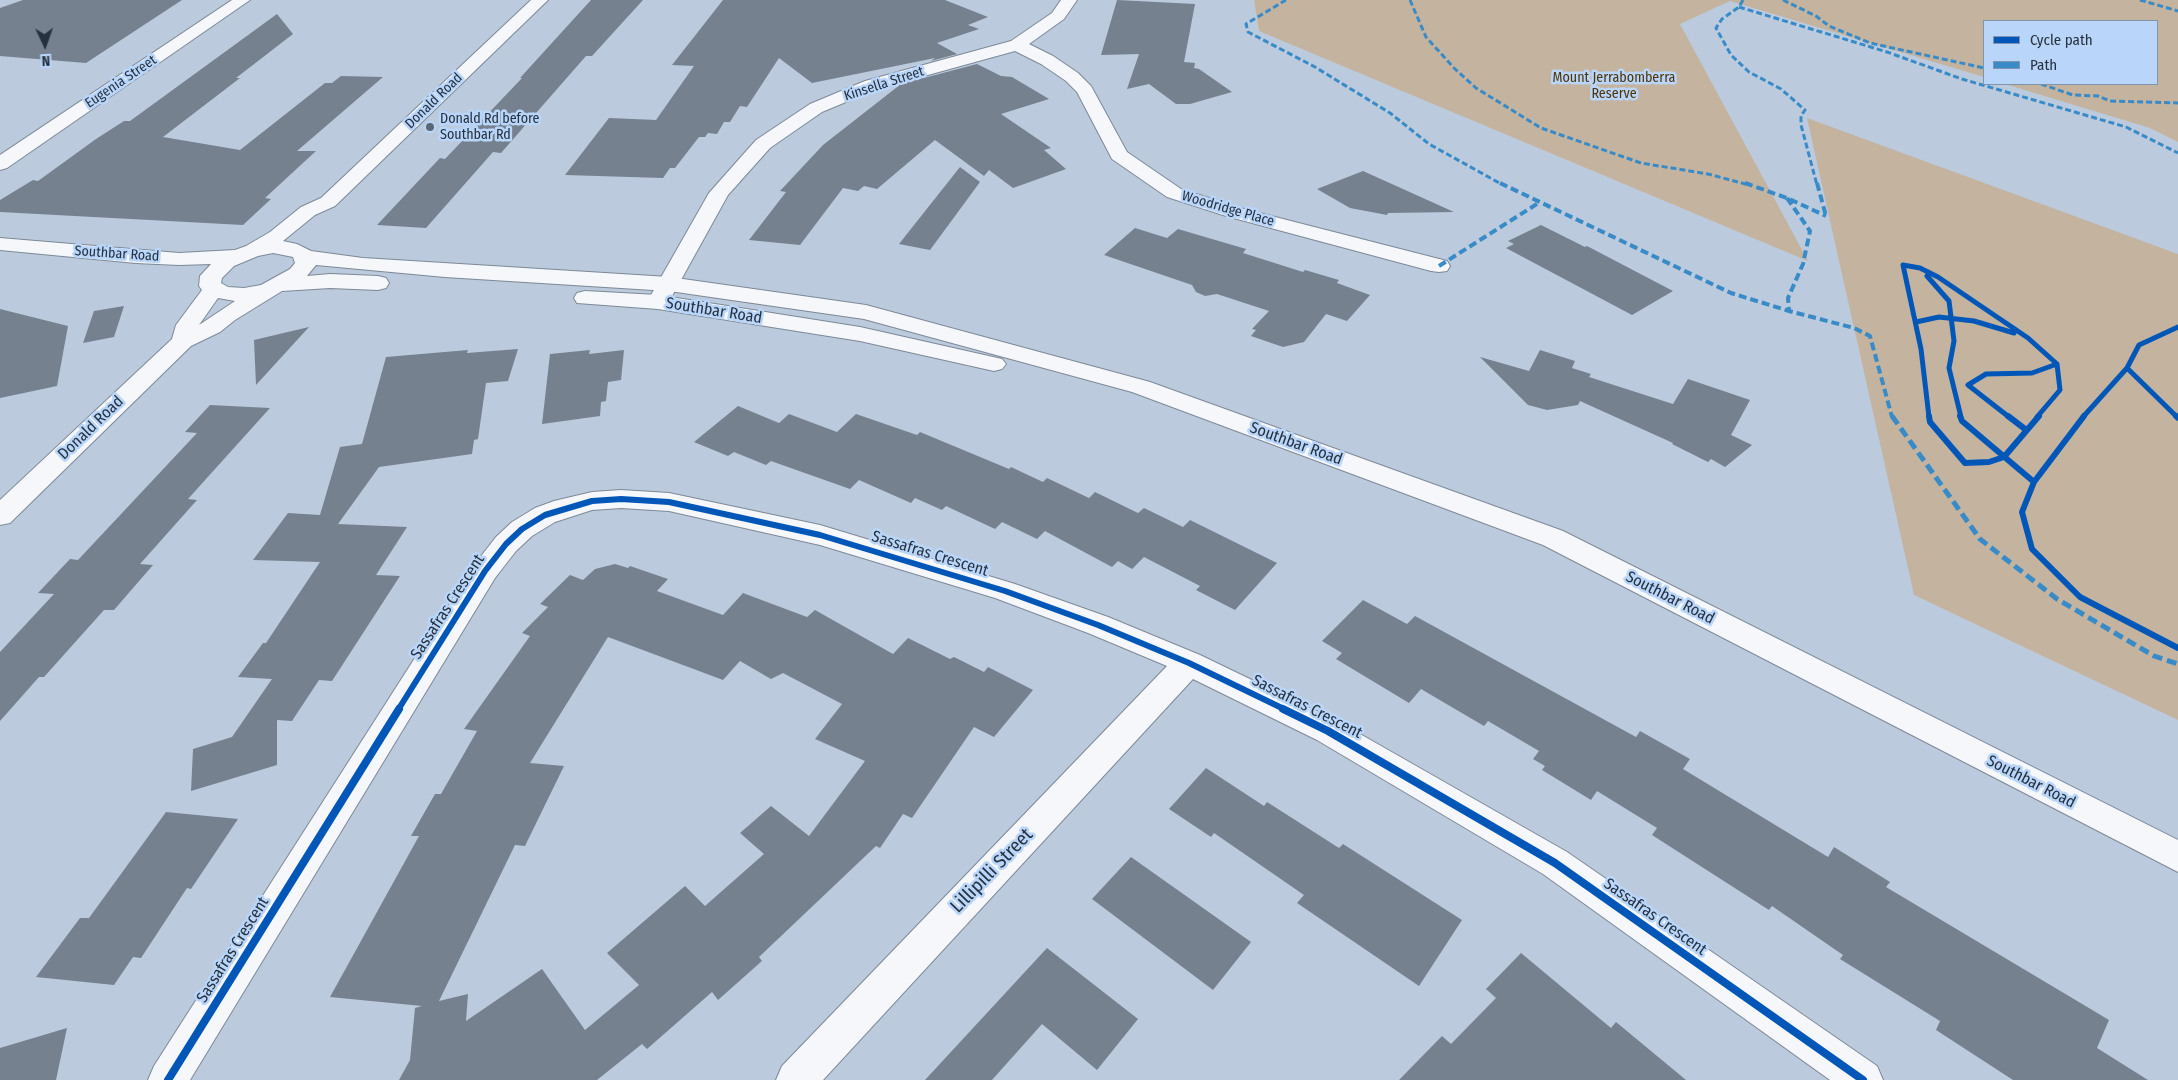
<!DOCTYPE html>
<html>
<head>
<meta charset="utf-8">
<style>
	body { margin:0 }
	#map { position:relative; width:2178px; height:1080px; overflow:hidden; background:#bbcadd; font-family:"Fira Sans Condensed",sans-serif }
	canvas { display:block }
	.legend { position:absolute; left:1983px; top:20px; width:175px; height:65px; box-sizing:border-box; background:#b9d6fa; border:1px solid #7e94af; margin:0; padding:6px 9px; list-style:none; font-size:15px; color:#26313f }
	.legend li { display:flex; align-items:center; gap:10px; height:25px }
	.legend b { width:25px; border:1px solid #7e94af }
	.north { position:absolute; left:20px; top:20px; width:50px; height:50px; -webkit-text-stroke:4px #b9d6fa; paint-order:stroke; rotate:177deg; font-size:14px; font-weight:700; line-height:20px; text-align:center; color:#26313f }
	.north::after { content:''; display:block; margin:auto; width:18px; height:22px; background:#26313f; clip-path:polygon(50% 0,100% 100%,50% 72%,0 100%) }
</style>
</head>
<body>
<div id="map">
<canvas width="2178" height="1080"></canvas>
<ul class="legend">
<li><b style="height:6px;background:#0057b8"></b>Cycle path</li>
<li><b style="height:6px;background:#398bc8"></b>Path</li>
</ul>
<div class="north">N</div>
</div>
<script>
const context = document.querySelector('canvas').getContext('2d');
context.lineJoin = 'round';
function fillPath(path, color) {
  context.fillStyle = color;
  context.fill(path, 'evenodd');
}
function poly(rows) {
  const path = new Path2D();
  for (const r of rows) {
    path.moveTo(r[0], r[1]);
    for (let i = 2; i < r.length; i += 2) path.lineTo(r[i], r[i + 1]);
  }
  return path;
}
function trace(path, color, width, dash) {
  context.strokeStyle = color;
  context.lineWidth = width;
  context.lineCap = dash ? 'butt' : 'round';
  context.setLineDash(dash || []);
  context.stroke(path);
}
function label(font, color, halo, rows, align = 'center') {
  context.font = font + ' "Fira Sans Condensed",sans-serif';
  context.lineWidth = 5;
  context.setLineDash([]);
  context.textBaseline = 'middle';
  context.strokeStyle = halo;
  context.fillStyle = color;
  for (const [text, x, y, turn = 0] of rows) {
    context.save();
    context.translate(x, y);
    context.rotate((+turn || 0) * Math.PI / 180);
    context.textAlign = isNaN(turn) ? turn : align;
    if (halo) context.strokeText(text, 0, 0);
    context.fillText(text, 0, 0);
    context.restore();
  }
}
fillPath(poly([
	[1254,0,2178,0,2178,142,2150,128,2005,84,2157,84,2157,21,1984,21,1984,77,1730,1,1680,24,1808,261,1259,31],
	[1807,118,2178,254,2178,720,1914,595]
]), '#c4b49f');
fillPath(poly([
	[23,0,182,0,86,63,0,56,0,8],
	[591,0,643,0,592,56,586,56,501,153,493,152,426,228,377,225,440,158,445,159,522,78,520,78],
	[723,0,945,0,988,17,968,25,979,29,937,43,957,54,931,61,935,58,812,83,779,58,747,107,740,106,730,122,724,122,717,134,708,133,705,137,699,137,675,168,670,168,663,178,565,175,609,118,656,120,694,66,672,65],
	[1117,0,1195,4,1184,62,1195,63,1194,68,1199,69,1232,92,1190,104,1176,104,1149,84,1127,89,1139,54,1101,55],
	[277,14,293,34,236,78,240,78,163,137,240,150,325,83,332,83,341,76,383,77,297,151,316,151,265,198,271,199,243,225,0,212,0,200,33,180,38,181,96,139,124,121,130,121],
	[977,64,1001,76,1012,77,1049,99,1001,114,1051,148,1044,150,1066,169,1013,188,989,170,984,176,935,140,877,189,864,186,858,191,843,188,800,245,749,240,786,192,780,191,823,145,901,84],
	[960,167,980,182,930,250,899,244],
	[1363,171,1454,212,1388,213,1387,215,1350,208,1317,189],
	[1541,225,1585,247,1587,246,1673,291,1632,315,1506,248,1514,244,1508,241],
	[1135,228,1167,238,1178,229,1246,249,1243,253,1303,272,1305,270,1339,280,1337,283,1370,295,1347,321,1326,314,1304,342,1283,347,1251,336,1256,330,1252,329,1269,311,1217,294,1205,296,1196,292,1192,285,1104,255],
	[124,306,114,337,83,343,94,311],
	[0,309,68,326,57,386,0,398],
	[309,327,256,385,254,340],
	[518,349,508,381,486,383,478,439,474,440,472,454,379,467,338,524,407,527,376,575,400,576,332,681,319,680,292,721,277,720,277,765,191,791,193,749,232,737,272,679,238,677,263,643,266,643,320,562,253,560,288,513,320,515,340,447,362,444,386,357,468,350,467,353],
	[590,350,589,354,624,350,621,380,608,382,606,401,601,402,600,416,542,424,550,354],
	[1540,350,1575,361,1572,368,1591,374,1589,377,1673,404,1688,379,1750,400,1731,435,1752,445,1725,467,1711,459,1708,462,1672,444,1673,443,1580,401,1578,405,1547,410,1528,405,1480,357,1529,371],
	[210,405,270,408,188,499,197,500,140,564,153,565,114,610,104,610,44,677,39,677,0,721,0,652,54,594,38,593,70,559,78,560,197,433,185,432],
	[738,406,779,423,789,414,837,432,856,414,917,435,920,432,1009,469,1011,467,1043,482,1047,478,1089,498,1095,492,1138,513,1144,508,1183,527,1190,520,1277,563,1235,610,1196,590,1200,586,1144,557,1132,569,1118,561,1112,567,1045,531,1037,539,1002,522,995,529,946,506,942,510,915,498,911,503,859,480,850,489,771,461,766,465,734,452,728,456,694,442],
	[615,564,628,568,630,566,668,579,657,591,723,615,743,593,807,617,815,610,893,654,908,638,950,659,954,657,984,672,988,667,1033,690,994,737,974,727,912,818,903,814,880,848,876,846,759,957,762,961,718,1000,712,992,647,1049,642,1044,597,1080,399,1080,410,1060,415,1008,422,1006,330,997,419,836,411,836,435,794,441,794,477,731,464,729,530,636,522,633,548,607,540,604,570,575,583,580,595,569],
	[608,637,723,680,740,661,771,679,783,673,842,704,815,739,865,761,809,836,771,806,740,833,764,854,705,906,685,886,607,953,639,985,585,1030,542,969,466,1021,468,994,439,1001,515,845,525,846,564,766,530,763],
	[1363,600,1407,624,1415,616,1636,737,1640,731,1690,759,1683,769,1828,857,1834,847,1890,882,1886,887,2109,1020,2097,1048,2148,1080,2013,1080,1936,1030,1940,1021,1840,959,1843,955,1772,906,1769,910,1652,835,1657,828,1597,791,1591,800,1542,770,1545,766,1533,759,1539,751,1488,721,1484,726,1421,689,1409,703,1336,659,1342,653,1322,641],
	[1206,768,1264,806,1267,802,1339,848,1343,844,1462,920,1419,986,1297,903,1304,895,1214,833,1211,837,1169,809],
	[166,812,238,819,191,889,187,888,141,958,133,957,114,985,36,977,80,918,89,918],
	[1131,857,1251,942,1213,990,1092,899],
	[1047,948,1138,1019,1097,1070,1042,1024,992,1080,925,1080],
	[1521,953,1611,1028,1616,1022,1686,1080,1399,1080,1442,1036,1451,1044,1496,998,1486,989],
	[67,1028,56,1080,0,1080,0,1048]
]), '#76818f');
const street = poly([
	[232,0,250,0,7,168,0,170,0,155,232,0],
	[1061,0,1077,0,1064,19,1029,44,1053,56,1078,73,1091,86,1127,152,1181,189,1240,208,1447,261,1450,266,1447,271,1439,272,1431,271,1226,216,1167,197,1112,159,1077,92,1066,81,1041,64,1015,51,877,89,822,112,770,148,728,195,666,307,658,309,650,307,647,302,709,193,756,140,810,104,865,81,1011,41,1052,13,1061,0],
	[621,490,669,493,820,525,1015,584,1108,617,1200,655,1339,722,1567,852,1877,1066,1883,1080,1830,1080,1543,874,1317,740,1193,679,823,1080,776,1080,782,1066,1167,666,1088,633,995,598,820,545,669,511,621,508,592,510,555,522,532,536,516,551,495,578,190,1080,148,1080,154,1066,475,564,496,537,512,522,535,508,554,501,592,492,621,490]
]);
const secondary = poly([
	[531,0,548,0,335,206,315,215,283,241,297,244,311,251,363,258,669,277,866,305,1150,382,1563,531,2178,840,2178,872,1543,545,1132,392,864,319,669,291,445,277,316,265,307,276,330,274,378,276,386,278,389,283,386,288,378,290,330,288,282,291,235,320,220,332,191,346,10,523,0,525,0,500,172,339,176,325,202,290,199,286,200,276,211,264,179,265,136,263,0,250,0,238,179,253,235,250,246,246,270,232,301,207,321,198,531,0],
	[273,253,293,257,295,263,290,269,261,285,244,288,228,287,221,283,222,278,234,266,258,256,273,253],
	[218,298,235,301,199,325,218,298],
	[585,291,658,295,860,327,1002,359,1006,364,1002,369,994,371,860,341,658,309,577,303,574,298,577,293,585,291]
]);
trace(street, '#7d8997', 2);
trace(secondary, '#7d8997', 2);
fillPath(street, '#f5f7fa');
fillPath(secondary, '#f5f7fa');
trace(poly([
	[1286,0,1246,24,1248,32,1315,67,1390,113,1429,144,1503,185],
	[1410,0,1426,37,1454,68,1476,88,1541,128,1641,163,1708,174,1749,185],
	[1743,0,1739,7,1722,19,1716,28,1731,55,1749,72,1781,89,1805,110,1801,116,1801,125,1817,185],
	[1783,0,1816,16,1829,26,1870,43,1984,68],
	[2140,0,2178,11],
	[1739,7,1887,52,1962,79,2126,127,2178,153],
	[2041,84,2073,95,2098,96,2110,101,2178,103]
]), '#398bc8', 3, [6, 3]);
trace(poly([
	[1500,183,1731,293,1789,311],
	[1745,183,1787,198,1826,216],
	[1817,183,1826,216],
	[1787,198,1810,231,1803,264,1788,298,1789,311,1854,328,1870,336,1892,417],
	[1439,266,1540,202]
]), '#398bc8', 4, [8, 4]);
trace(poly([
	[1892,416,1980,539,2057,599,2154,656,2178,664]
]), '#398bc8', 5, [10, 5]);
trace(poly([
	[1927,276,1949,301,1954,341,1949,368,1961,417],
	[1916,322,1939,317,1974,321,2014,333],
	[2127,368,2177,417],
	[1929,417,1921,349,1903,265,1920,268,1938,277,2028,338,2057,364,2060,390,2037,417],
	[2009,417,1968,385,1986,374,2032,373,2057,364],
	[2083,417,2127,368,2139,345,2178,327]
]), '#0057b8', 5);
trace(poly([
	[1929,416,1930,422,1965,463,1989,462,2004,457,2039,416],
	[1960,416,1962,421,2034,482],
	[2008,416,2025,429],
	[2084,416,2034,482,2022,512,2032,549,2080,597,2178,648],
	[2176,416,2178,418],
	[398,710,485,571,506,544,522,529,545,515,592,501,621,499,669,502,820,535,1005,591,1098,625,1189,663,1286,710]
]), '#0057b8', 6);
trace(poly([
	[1283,709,1328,731,1555,863,1863,1080],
	[168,1080,399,709]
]), '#0057b8', 8);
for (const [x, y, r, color] of [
	[430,127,5,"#5a6776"]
]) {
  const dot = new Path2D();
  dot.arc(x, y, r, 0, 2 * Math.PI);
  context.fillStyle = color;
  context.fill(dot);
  trace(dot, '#b9d6fa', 2);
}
label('14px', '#4e3307', '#b9d6fa', [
	["Mount Jerrabomberra",1614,78],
	["Reserve",1614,94]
]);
label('14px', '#26313f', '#b9d6fa', [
	["Eugenia Street",121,82,-34],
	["Kinsella Street",884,84,-18],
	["Donald Road",434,101,-44],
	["Woodridge Place",1228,209,16],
	["Southbar Road",117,254,4]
]);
label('14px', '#26313f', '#b9d6fa', [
	["Donald Rd before",440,119],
	["Southbar Rd",440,135]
], 'left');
label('16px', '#26313f', '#b9d6fa', [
	["Southbar Road",714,311,9],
	["Donald Road",91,428,-44],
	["Southbar Road",1296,444,20],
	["Sassafras Crescent",930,554,17],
	["Southbar Road",1670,598,27],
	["Sassafras Crescent",448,607,-57],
	["Sassafras Crescent",1307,707,27],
	["Southbar Road",2031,782,27],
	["Sassafras Crescent",1655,917,35],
	["Sassafras Crescent",233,950,-58]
]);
label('19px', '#26313f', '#b9d6fa', [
	["Lillipilli Street",992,871,-46]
]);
</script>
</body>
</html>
